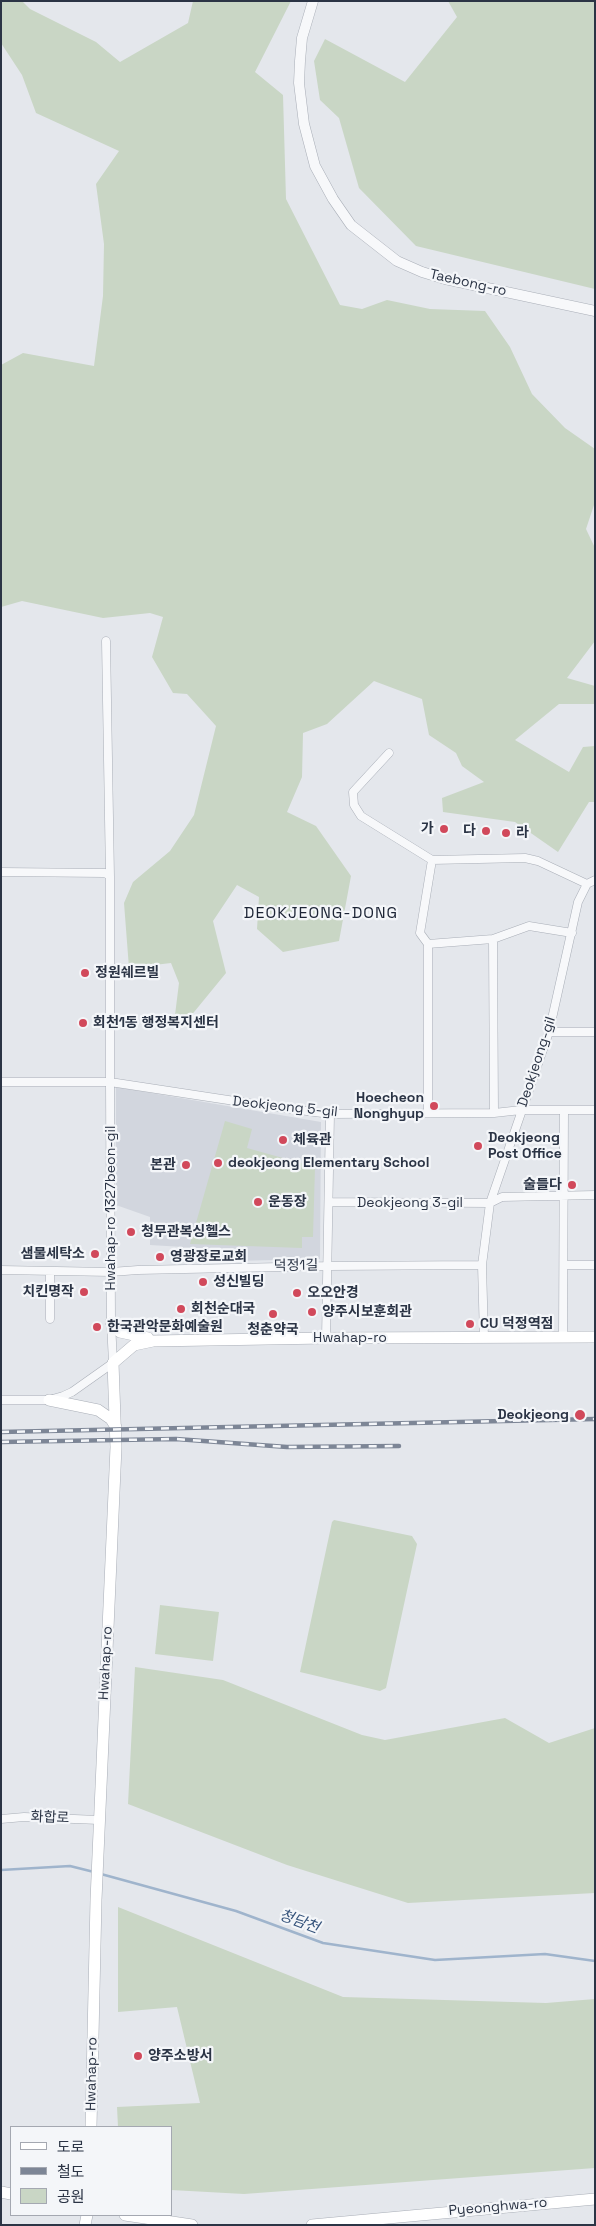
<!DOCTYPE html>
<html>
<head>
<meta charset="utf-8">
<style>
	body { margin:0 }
	#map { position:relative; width:596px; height:2226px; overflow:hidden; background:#e4e7ec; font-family:"Space Grotesk","Noto Sans KR",sans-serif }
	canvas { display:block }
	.frame { position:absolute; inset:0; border:2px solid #2b3445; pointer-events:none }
	.legend { position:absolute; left:10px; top:2126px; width:162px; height:90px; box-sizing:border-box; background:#f4f6f9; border:1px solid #a4a8b1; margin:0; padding:6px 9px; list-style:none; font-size:15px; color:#2b3445 }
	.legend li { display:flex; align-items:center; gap:10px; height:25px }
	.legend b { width:25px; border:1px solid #a4a8b1 }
</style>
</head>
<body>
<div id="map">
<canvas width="596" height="2226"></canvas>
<div class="frame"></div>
<ul class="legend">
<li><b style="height:6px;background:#fff"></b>도로</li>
<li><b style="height:6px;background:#7d8696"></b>철도</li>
<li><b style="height:14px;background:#c9d6c5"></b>공원</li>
</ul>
</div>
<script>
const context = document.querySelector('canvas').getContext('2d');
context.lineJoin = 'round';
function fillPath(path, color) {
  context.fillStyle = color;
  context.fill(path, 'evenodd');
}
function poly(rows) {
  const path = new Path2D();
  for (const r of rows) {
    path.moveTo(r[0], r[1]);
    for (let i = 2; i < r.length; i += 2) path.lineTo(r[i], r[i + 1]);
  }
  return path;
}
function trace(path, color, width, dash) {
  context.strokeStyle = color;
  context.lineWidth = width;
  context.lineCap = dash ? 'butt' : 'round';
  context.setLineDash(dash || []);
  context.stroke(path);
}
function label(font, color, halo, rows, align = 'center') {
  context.font = font + ' "Space Grotesk","Noto Sans KR",sans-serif';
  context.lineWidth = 4.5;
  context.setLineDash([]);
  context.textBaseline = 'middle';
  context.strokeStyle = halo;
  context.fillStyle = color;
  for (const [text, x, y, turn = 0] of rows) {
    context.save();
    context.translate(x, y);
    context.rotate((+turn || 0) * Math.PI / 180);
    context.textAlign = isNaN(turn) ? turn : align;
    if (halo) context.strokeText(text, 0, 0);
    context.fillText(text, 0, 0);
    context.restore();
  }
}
fillPath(poly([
	[116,1087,321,1122,320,1259,188,1262,183,1247,150,1245,150,1217,116,1205]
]), '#d2d6de');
fillPath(poly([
	[1,1,22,1,30,9,96,42,120,62,188,23,193,1,291,1,255,72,283,95,286,199,340,305,362,309,387,300,430,309,485,311,510,347,532,394,565,428,595,449,595,502,586,529,595,548,595,641,567,678,595,686,595,704,559,704,515,740,569,772,583,747,595,746,595,802,589,802,558,852,515,822,443,812,442,798,484,782,462,766,456,753,429,735,422,699,374,681,327,724,303,733,302,777,287,812,316,826,351,876,339,941,283,952,257,929,259,897,237,885,213,921,226,973,181,1028,174,1023,179,983,171,963,129,968,124,903,133,882,170,851,194,815,216,726,187,694,173,693,152,657,163,617,150,613,103,618,22,601,1,607,1,365,23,353,94,366,103,296,104,244,96,184,119,151,36,113,22,75,1,43],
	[448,1,595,1,595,289,416,246,359,188,339,118,320,100,314,61,325,39,405,82,457,17],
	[225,1121,252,1129,247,1148,315,1167,313,1237,302,1237,302,1248,190,1244],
	[334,1520,412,1536,417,1544,386,1688,380,1691,300,1672,332,1522],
	[160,1605,219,1612,213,1661,155,1654],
	[135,1667,223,1680,362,1735,385,1740,505,1718,549,1743,595,1728,595,1893,408,1903,287,1865,128,1804],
	[118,1907,343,1997,546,2003,595,1999,595,2168,244,2194,171,2190,171,2127,118,2127,117,2107,200,2103,177,2007,118,2012]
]), '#c9d6c5');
trace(poly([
	[1,1870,70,1866,94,1872],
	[101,1874,236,1911,323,1943,435,1960,545,1954,595,1961]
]), '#9fb4cc', 2.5);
const minor = poly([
	[106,641,110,877],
	[389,753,353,792,354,805,361,816,432,860,525,858,538,861,587,884],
	[1,872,105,873,110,876,110,1082,261,1105,330,1114,494,1113,521,1110,595,1110],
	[493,939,494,1113],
	[428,944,493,939,529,926,572,933],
	[549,1032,595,1032],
	[1,1082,110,1082,111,1322,113,1363,72,1392,63,1396,49,1400,1,1400],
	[428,1113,428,944,420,933,432,860],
	[329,1202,490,1203,502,1197,595,1195],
	[564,1265,595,1265],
	[1,1270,111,1272,138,1270,328,1266,482,1265],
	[50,1319,50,1271],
	[563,1337,564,1110],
	[326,1338,330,1114],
	[484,1338,482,1265,490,1203,549,1032,578,902,587,884,595,880],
	[1,1819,24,1817,99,1820]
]);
const tertiary = poly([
	[313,1,302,38,300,61,299,83,304,124,315,166,333,199,351,225,397,261,422,272,445,279,595,311]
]);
const secondary = poly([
	[111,1322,120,1332,148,1338],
	[49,1400,98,1410,111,1419,116,1427],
	[91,2127,96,1900,116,1447,113,1363,134,1345,153,1341,326,1338,595,1337],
	[1,2192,11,2194],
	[125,2215,192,2225],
	[85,2225,87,2215],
	[312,2225,595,2199]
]);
trace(minor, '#a9aeb7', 9);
trace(tertiary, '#a9aeb7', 11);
trace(secondary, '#a9aeb7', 12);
trace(minor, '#f7f8fa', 8);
trace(tertiary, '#f7f8fa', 10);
trace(secondary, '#fff', 11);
const rail = poly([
	[1,1432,595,1419],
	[1,1442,176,1439,287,1447,399,1446]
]);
trace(rail, '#7d8696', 4.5);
trace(rail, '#f4f6f9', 2.5, [8]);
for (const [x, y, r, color] of [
	[444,829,5,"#d1495b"],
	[486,831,5,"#d1495b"],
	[506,833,5,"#d1495b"],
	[85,973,5,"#d1495b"],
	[83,1023,5,"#d1495b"],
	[434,1106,5,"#d1495b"],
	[283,1140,5,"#d1495b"],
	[478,1146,5,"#d1495b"],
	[218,1163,5,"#d1495b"],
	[186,1165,5,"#d1495b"],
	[572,1185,5,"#d1495b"],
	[258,1202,5,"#d1495b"],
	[131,1232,5,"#d1495b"],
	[95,1254,5,"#d1495b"],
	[160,1257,5,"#d1495b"],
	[203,1282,5,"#d1495b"],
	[84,1292,5,"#d1495b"],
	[297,1293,5,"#d1495b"],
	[181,1309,5,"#d1495b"],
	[312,1312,5,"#d1495b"],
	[273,1314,5,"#d1495b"],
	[470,1324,5,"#d1495b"],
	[97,1327,5,"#d1495b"],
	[580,1415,6,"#d1495b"],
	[138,2056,5,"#d1495b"]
]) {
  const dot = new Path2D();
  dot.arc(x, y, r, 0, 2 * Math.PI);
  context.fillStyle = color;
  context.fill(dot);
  trace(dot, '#f4f6f9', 2);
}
label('14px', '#2b3445', '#f4f6f9', [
	["Taebong-ro",468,283,13],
	["Deokjeong-gil",537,1062,-72],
	["Deokjeong 5-gil",285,1107,6],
	["Deokjeong 3-gil",410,1203],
	["Hwahap-ro 1327beon-gil",111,1208,-90],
	["덕정1길",296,1266,-1],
	["Hwahap-ro",350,1338],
	["Hwahap-ro",106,1663,-87],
	["화합로",50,1818,2],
	["Hwahap-ro",92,2074,-89],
	["Pyeonghwa-ro",498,2207,-5]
]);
label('bold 14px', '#2b3445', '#f4f6f9', [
	["가",434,829,"right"],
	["다",476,831,"right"],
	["라",516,833],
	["정원쉐르빌",95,973],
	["회천1동 행정복지센터",93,1023],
	["Hoecheon",424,1098,"right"],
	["Nonghyup",424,1114,"right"],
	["Deokjeong",488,1138],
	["Post Office",488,1154],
	["체육관",293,1140],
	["deokjeong Elementary School",228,1163],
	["본관",176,1165,"right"],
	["술들다",562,1185,"right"],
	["운동장",268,1202],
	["청무관복싱헬스",141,1232],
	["샘물세탁소",85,1254,"right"],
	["영광장로교회",170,1257],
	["성신빌딩",213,1282],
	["치킨명작",74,1292,"right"],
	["오오안경",307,1293],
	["회천순대국",191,1309],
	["양주시보훈회관",322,1312],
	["CU 덕정역점",480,1324],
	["한국관악문화예술원",107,1327],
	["청춘약국",273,1330,"center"],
	["Deokjeong",569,1415,"right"],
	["양주소방서",148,2056]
], 'left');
label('italic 15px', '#34527a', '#f4f6f9', [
	["청담천",299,1922,20]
]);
context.letterSpacing = '1px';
label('16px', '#1d2536', '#f4f6f9', [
	["DEOKJEONG-DONG",321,914]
]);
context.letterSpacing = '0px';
</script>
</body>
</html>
